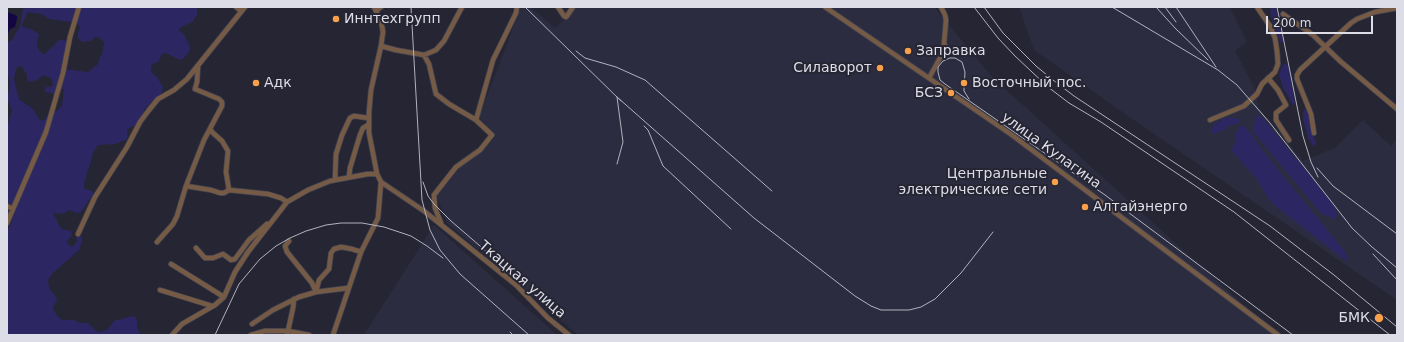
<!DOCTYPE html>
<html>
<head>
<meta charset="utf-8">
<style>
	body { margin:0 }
	#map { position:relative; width:1404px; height:342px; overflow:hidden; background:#252533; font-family:"DejaVu Sans",sans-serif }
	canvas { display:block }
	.frame { position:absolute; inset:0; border:8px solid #dcdde6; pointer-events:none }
	.scale { position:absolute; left:1266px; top:16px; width:107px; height:18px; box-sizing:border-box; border:2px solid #dcdde6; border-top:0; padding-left:5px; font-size:12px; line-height:14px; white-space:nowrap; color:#dcdde6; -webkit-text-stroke:3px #252533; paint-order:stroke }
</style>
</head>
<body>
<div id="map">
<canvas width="1404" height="342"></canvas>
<div class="frame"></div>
<div class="scale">200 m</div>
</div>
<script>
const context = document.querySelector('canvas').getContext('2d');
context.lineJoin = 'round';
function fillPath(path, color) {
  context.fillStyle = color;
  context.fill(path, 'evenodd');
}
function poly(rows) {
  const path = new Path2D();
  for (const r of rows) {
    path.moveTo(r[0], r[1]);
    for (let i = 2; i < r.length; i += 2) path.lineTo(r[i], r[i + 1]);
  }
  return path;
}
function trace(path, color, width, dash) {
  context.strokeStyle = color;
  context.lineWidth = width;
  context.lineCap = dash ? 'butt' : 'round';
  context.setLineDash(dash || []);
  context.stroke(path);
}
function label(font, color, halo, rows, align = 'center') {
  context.font = font + ' "DejaVu Sans",sans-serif';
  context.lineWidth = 4;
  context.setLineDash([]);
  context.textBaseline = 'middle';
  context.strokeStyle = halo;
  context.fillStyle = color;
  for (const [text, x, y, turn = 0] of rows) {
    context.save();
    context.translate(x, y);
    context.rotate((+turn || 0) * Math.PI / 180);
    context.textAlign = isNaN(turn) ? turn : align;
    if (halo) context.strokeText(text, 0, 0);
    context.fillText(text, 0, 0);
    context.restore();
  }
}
fillPath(poly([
	[521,7,530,7,555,28,577,7,934,7,992,77,1277,335,578,335,447,223,438,199,437,195,457,169,473,159,494,139,495,134,479,117],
	[1019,7,1230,7,1247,42,1235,51,1254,87,1259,108,1303,161,1336,147,1363,120,1391,146,1397,139,1397,300,1138,123,1034,50],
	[434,225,557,335,364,335]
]), '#2c2c40');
fillPath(poly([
	[26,7,197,7,197,15,192,22,181,27,179,30,185,36,190,47,189,52,184,58,180,60,166,53,162,54,158,62,152,64,151,68,151,72,157,77,163,87,161,94,146,107,141,117,134,126,127,129,128,137,126,140,115,144,98,145,96,148,92,155,91,162,88,169,84,185,84,188,94,192,92,196,81,212,77,213,69,210,63,214,53,213,60,227,64,230,67,230,71,231,72,235,67,241,68,244,71,247,74,245,77,241,76,237,79,235,82,238,82,242,79,250,53,273,48,280,49,288,56,297,57,300,53,307,54,311,59,318,63,320,74,320,80,323,88,323,96,331,100,332,107,330,115,320,119,320,131,316,135,317,137,320,137,328,141,335,7,335,7,233,16,210,15,206,7,202,7,127,12,110,7,99,10,86,9,77,7,73,7,43,12,40,20,26,23,9],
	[27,12,41,14,50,19,77,23,80,27,77,37,82,42,90,41,96,37,98,37,104,42,104,44,102,54,100,57,98,64,88,72,65,69,63,61,65,49,67,43,65,40,59,40,46,53,44,54,39,51,37,44,39,34,31,29,23,27,22,25],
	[19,66,22,67,27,75,27,80,29,82,37,80,44,75,52,79,53,85,51,87,46,87,44,92,49,92,53,94,57,93,62,89,64,89,62,106,58,110,48,115,44,120,42,121,39,119,33,109,19,99,14,79,16,69],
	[1273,7,1276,9,1283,40,1281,44,1272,21,1270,10],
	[1285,63,1288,65,1292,85,1295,104,1293,105,1283,88,1279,75,1282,66],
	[1305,109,1307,110,1310,120,1316,144,1314,147,1308,138,1303,119,1303,113],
	[1257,115,1262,117,1332,202,1337,214,1336,219,1333,219,1327,215,1323,215,1319,211,1255,134,1253,131,1253,127],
	[1224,118,1238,118,1240,121,1239,123,1228,126,1224,130,1214,134,1212,134,1211,130,1212,127],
	[1240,126,1244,126,1249,131,1259,146,1342,248,1346,253,1347,260,1346,261,1275,206,1269,199,1256,178,1231,150,1235,143,1235,135]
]), '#2c2762');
fillPath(poly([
	[7,12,15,15,17,16,17,19,15,27,10,29,7,36]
]), '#140543');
const minor = poly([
	[236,7,241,11],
	[558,7,564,16,566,17,567,16,573,7],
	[825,7,1012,135,1278,335],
	[376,11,381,7],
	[1283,14,1313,35,1340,61,1397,109],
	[381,46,396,50,424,55,436,50,444,41,462,7],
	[424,55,429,64,436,94,449,104,476,120,492,135,480,150,456,167,434,195,435,208,441,223],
	[929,78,946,47,944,44,946,20,945,15,941,7],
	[1268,78,1278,90,1286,105,1276,113,1276,120,1289,140],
	[476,120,493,60,516,13,517,7],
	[1210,120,1244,106,1257,94,1262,84,1275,72,1278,64,1277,51,1275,38,1270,26,1257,7],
	[210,129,213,133,222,141,228,151,226,172,229,190],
	[1314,133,1311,114,1297,79,1297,75,1300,70,1351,23,1357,19,1375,12,1397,8],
	[349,177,350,168,360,135,363,128,368,125],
	[335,180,336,154,342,135,350,118,354,116,368,118],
	[381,182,424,211,516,285,548,318,569,335],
	[186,186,211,190,220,193,224,193,229,190],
	[229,190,268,194,281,198,287,202],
	[7,206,13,209],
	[7,223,46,132,63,73,70,37,79,7],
	[78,234,95,197,127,147,140,122,149,110,158,99,174,90,187,79,245,7],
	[289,241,285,246,287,252,312,283,315,290],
	[157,242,173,224,177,216,186,186,204,140,222,106,222,102,219,99,195,89,197,82,198,66],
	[196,248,205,258,213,258,223,254,231,260,235,259,249,240,267,224],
	[171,264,224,297],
	[160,290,212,306],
	[316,292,319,280,329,269,331,253,334,249,341,247,352,249,361,252],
	[252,324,273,310,299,297,316,292,348,288],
	[172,335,182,324,215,305,224,297,235,272,248,252,287,202,308,190,330,181,368,174,377,174],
	[251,335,265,331,288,331,293,308,294,299],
	[287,335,288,331,309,335],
	[333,335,361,252,378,218,381,182,377,174,369,133,369,112,371,90,381,46,383,32,381,21,374,7]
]);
trace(minor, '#424250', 6);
trace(minor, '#755b45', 4.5);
trace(poly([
	[969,99,964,91,964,88,965,72,962,62,955,58,950,58,943,61,938,67,938,72,940,80,945,84,1105,195,1293,335]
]), '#b2b3bd', 1);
trace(poly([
	[411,7,422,200,430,230,440,250,460,274,529,335],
	[525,7,621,101],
	[974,7,998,38,1015,56,1048,87,1069,103,1101,122,1234,212,1390,335],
	[984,7,1003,33,1036,66,1053,80,1074,96,1270,226,1334,275,1397,327],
	[1112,7,1218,70,1237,85,1270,123,1352,228,1372,247,1397,268],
	[1156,7,1175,28,1208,60],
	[1165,7,1176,22],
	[1176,7,1216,67],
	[1277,7,1303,136,1311,162,1318,177],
	[576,51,585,58,616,67,645,80,772,191],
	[617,97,754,218,855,296,871,306,881,310,909,310,921,307,935,299,961,273,993,232],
	[644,126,648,130,663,166,731,229],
	[617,164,623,142,617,97],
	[1317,168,1333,186,1397,234],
	[423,182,428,196,434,204,451,221,487,252],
	[1373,254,1397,280],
	[510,332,513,335],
	[215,335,239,284,260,259,276,246,290,238,306,231,326,225,341,223,362,223,384,227,411,236,427,246,443,258]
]), '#b2b3bd', 1);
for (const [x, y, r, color] of [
	[336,19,4,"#f9a04c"],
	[908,51,4,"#f9a04c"],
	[880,68,4,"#f9a04c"],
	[256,83,4,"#f9a04c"],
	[964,83,4,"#f9a04c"],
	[951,93,4,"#f9a04c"],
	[1055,182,4,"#f9a04c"],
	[1085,207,4,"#f9a04c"],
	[1379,318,5,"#f9a04c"]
]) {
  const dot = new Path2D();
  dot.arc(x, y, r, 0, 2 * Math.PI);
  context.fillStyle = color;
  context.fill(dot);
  trace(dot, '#252533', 1.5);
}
label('14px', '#dcdde6', '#252533', [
	["Иннтехгрупп",344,19],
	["Заправка",916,51],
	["Силаворот",872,68,"right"],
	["Адк",264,83],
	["Восточный пос.",972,83],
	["БСЗ",943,93,"right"],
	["Центральные",1047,174,"right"],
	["электрические сети",1047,190,"right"],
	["Алтайэнерго",1093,207],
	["БМК",1370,318,"right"]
], 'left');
label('14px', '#dcdde6', '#252533', [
	["улица Кулагина",1051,151,36],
	["Ткацкая улица",522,280,41]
]);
</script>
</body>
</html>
